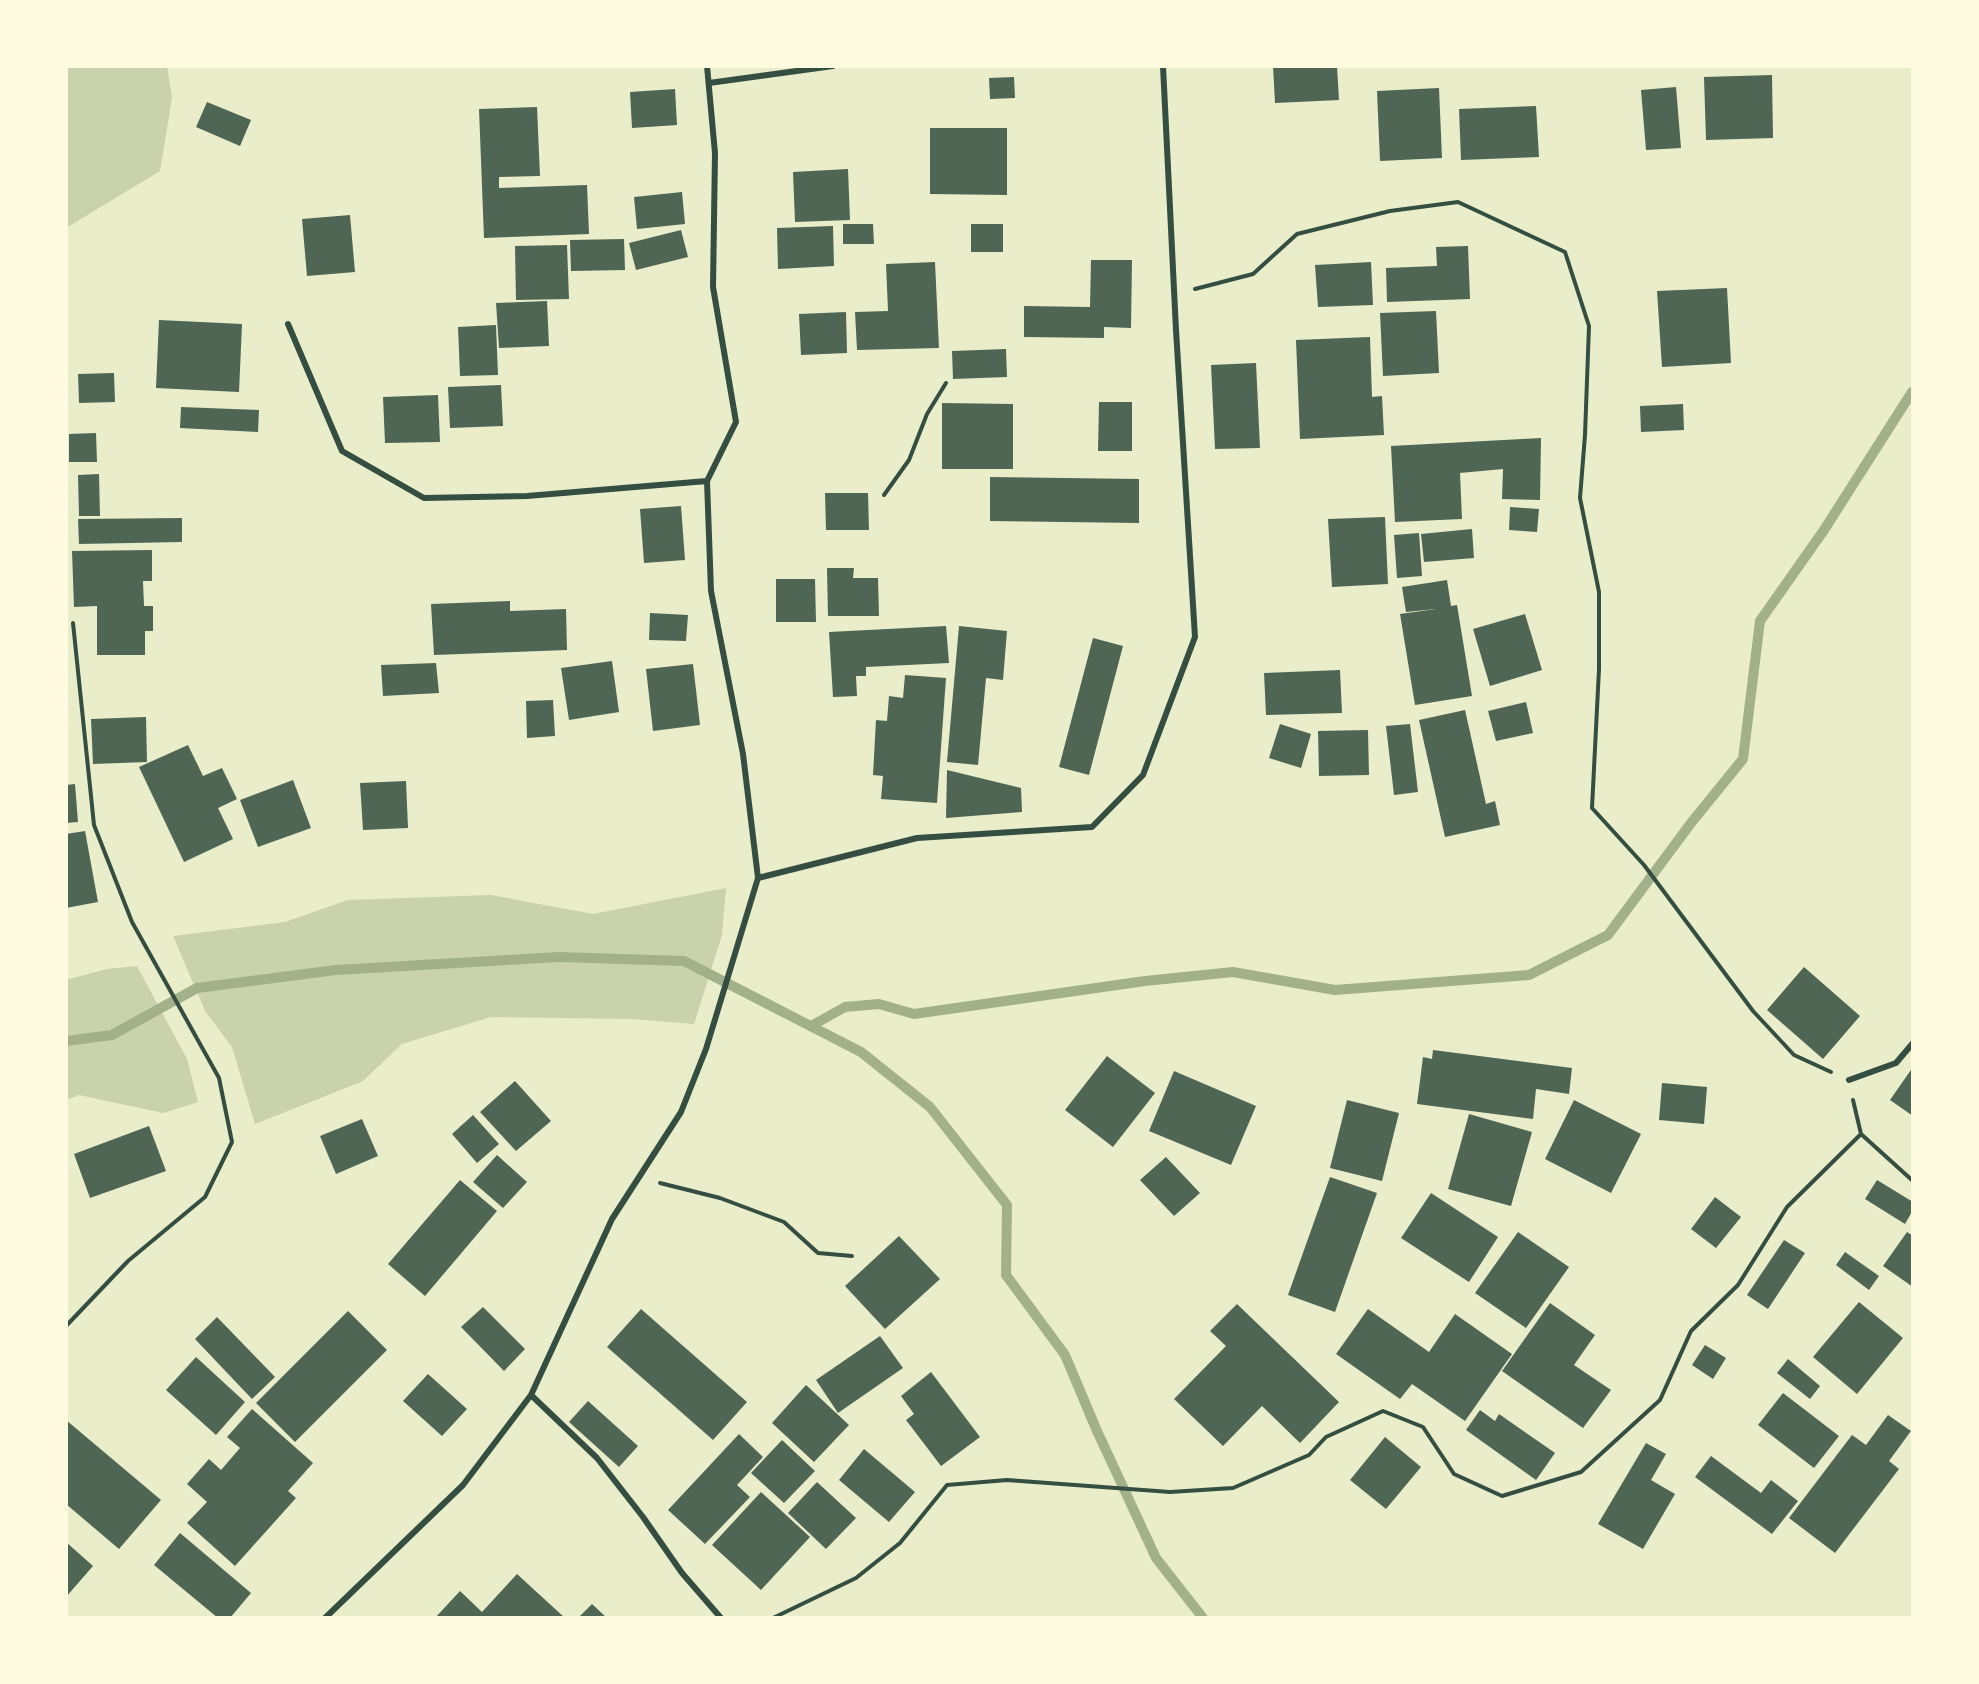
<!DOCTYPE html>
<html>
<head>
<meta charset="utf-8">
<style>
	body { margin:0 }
	#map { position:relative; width:1979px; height:1684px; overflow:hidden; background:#e9edc9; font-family:Signika,sans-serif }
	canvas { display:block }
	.frame { position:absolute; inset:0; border:68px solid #fefae0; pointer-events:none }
</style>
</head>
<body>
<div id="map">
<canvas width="1979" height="1684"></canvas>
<div class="frame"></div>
</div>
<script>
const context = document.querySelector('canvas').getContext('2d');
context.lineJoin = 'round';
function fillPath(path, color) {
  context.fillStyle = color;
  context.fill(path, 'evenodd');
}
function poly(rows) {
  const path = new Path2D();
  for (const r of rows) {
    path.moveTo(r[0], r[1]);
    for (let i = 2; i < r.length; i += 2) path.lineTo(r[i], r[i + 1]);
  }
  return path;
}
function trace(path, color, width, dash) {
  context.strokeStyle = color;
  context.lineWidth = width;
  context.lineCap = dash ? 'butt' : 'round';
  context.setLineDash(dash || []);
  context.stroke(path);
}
fillPath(poly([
	[66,66,167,66,172,98,160,171,66,228],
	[726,888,722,935,694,1024,631,1019,491,1017,402,1044,363,1081,255,1124,232,1047,205,1011,173,936,285,922,348,900,491,895,593,914],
	[137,966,187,1059,198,1102,163,1113,79,1095,66,1100,66,980,107,969]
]), '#cad2ad');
trace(poly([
	[811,1026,845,1007,879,1004,914,1014,1145,981,1233,972,1335,990,1529,975,1608,935,1691,823,1743,759,1760,621,1824,530,1912,392],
	[66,1041,112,1035,197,988,336,970,559,957,684,961,861,1052,930,1107,1007,1205,1006,1275,1065,1355,1097,1431,1156,1558,1203,1618]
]), '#a3b18a', 10);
fillPath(poly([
	[1273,66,1337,66,1339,100,1275,103],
	[1772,75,1773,138,1706,140,1704,77],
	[1014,77,1015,98,990,99,989,78],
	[1676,87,1681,148,1646,150,1641,90],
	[1439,88,1442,158,1380,161,1377,91],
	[675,89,677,125,632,128,630,92],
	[207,102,251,120,240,146,196,127],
	[1536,106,1539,157,1461,160,1459,109],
	[537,107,540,176,499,177,499,188,587,185,589,234,484,238,479,109],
	[930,128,1007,128,1007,195,930,194],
	[848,169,850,220,795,222,793,172],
	[682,192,685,224,637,229,634,197],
	[350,215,355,272,307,276,302,219],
	[843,224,873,224,874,244,843,244],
	[971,224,1003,224,1003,252,971,252],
	[833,226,834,266,778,269,777,228],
	[681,230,688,257,636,270,629,243],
	[624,239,625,270,571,271,570,240],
	[567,245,569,299,516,300,515,246],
	[1468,246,1470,299,1387,302,1386,268,1437,266,1436,247],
	[1091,260,1132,260,1131,328,1104,327,1104,338,1024,337,1024,306,1090,307],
	[935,262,939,348,857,350,855,312,888,311,886,264],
	[1371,262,1373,305,1318,307,1315,265],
	[1727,288,1731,363,1662,367,1657,291],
	[547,301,549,346,499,348,496,303],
	[1436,311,1439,373,1383,376,1380,313],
	[846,312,847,353,801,355,799,314],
	[159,320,242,324,239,392,156,388],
	[496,325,498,375,460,376,458,327],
	[1370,337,1372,397,1382,396,1384,435,1300,439,1296,340],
	[1006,349,1007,377,953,379,952,351],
	[1256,363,1260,448,1215,449,1211,365],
	[114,373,115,402,79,403,78,374],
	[501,385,503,426,450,428,448,387],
	[438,395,440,442,385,443,383,397],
	[1099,402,1132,402,1132,451,1098,451],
	[942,403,1013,404,1013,469,942,469],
	[1683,404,1684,430,1641,432,1640,406],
	[181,407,259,410,258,432,180,428],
	[96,433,97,462,69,462,69,434],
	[1541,438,1540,500,1502,499,1503,469,1460,473,1462,519,1395,522,1391,446],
	[99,474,100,516,79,516,78,475],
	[990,477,1139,479,1139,523,990,521],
	[825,493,868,493,869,530,826,530],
	[681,506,685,560,644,563,640,509],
	[1510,507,1539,509,1537,532,1509,530],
	[1385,517,1388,584,1332,587,1328,519],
	[182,518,182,542,79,544,78,519],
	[1472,529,1474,558,1424,562,1421,534],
	[1419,533,1422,576,1397,578,1394,535],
	[152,550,152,581,143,581,144,606,153,606,153,631,145,631,145,655,97,655,97,606,74,607,72,551],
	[827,568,854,568,853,578,878,578,879,616,828,616],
	[776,579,815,579,816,622,776,622],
	[1447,580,1451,606,1457,605,1472,696,1415,705,1400,614,1436,609,1406,612,1402,587],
	[510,601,510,611,566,609,567,650,434,655,431,604],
	[650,613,688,615,686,641,649,640],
	[1525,614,1542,670,1490,686,1473,629],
	[946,626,949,663,866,667,866,676,856,676,857,696,833,697,829,632],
	[959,626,1007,631,1003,680,986,678,978,765,947,762],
	[1093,638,1123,646,1089,775,1059,767],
	[612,661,619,712,569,720,561,668],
	[436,663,439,693,383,696,381,665],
	[693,664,700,725,653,731,646,669],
	[1340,670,1342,713,1266,715,1264,673],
	[905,675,946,678,937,803,881,799,883,776,873,775,876,720,887,721,889,696,903,698],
	[553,700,555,736,527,738,526,701],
	[1526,702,1533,733,1496,741,1488,711],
	[1465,710,1486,804,1495,801,1500,825,1445,837,1419,720],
	[146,717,147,762,93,764,91,719],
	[1280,724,1311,734,1301,768,1269,758],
	[1410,724,1418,792,1394,795,1386,726],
	[1368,730,1369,775,1319,776,1318,731],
	[188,745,203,776,222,768,237,799,218,808,233,839,184,862,139,767],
	[947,770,1021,788,1022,812,946,818],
	[293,780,311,828,258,847,240,800],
	[406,781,408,828,363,830,360,783],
	[75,784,78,822,66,823,66,785],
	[85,831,98,902,66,908,66,834],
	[1804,967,1860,1016,1823,1059,1767,1010],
	[1433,1050,1572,1068,1569,1094,1536,1089,1533,1119,1417,1104,1423,1057,1432,1059],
	[1107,1056,1155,1093,1113,1147,1065,1110],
	[1913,1067,1913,1116,1890,1100],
	[1174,1071,1256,1106,1231,1165,1149,1131],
	[515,1081,551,1121,516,1151,480,1112],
	[1662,1083,1707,1087,1704,1124,1659,1120],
	[1347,1100,1399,1113,1382,1181,1330,1168],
	[1574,1100,1641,1134,1611,1193,1545,1159],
	[1469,1114,1532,1132,1511,1206,1448,1189],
	[473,1115,499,1144,477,1163,452,1134],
	[362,1119,378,1156,336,1174,320,1136],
	[149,1126,166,1171,90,1198,74,1154],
	[497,1155,527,1182,503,1208,473,1182],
	[1166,1157,1200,1193,1174,1216,1140,1180],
	[1330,1177,1377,1193,1335,1312,1288,1295],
	[460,1180,497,1211,425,1296,388,1264],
	[1877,1180,1913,1202,1913,1210,1905,1224,1865,1199],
	[1431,1193,1498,1237,1469,1282,1401,1238],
	[1715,1197,1741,1217,1716,1248,1691,1229],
	[1518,1232,1569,1267,1526,1328,1475,1293],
	[1907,1232,1913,1236,1913,1287,1883,1266],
	[899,1236,940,1279,885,1329,845,1286],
	[1784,1240,1805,1253,1768,1309,1747,1295],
	[1845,1252,1879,1276,1869,1290,1836,1265],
	[1859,1302,1903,1338,1857,1394,1813,1357],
	[1550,1303,1595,1335,1574,1365,1611,1390,1583,1428,1502,1371],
	[1237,1304,1339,1402,1300,1443,1262,1406,1223,1446,1174,1399,1226,1346,1210,1331],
	[483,1307,525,1349,504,1371,461,1327],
	[641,1309,747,1402,713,1440,607,1347],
	[1368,1309,1429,1352,1455,1314,1512,1354,1465,1421,1412,1384,1400,1399,1336,1354],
	[348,1311,387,1350,295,1442,256,1403],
	[217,1317,275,1377,252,1399,195,1339],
	[880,1336,903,1368,838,1413,816,1380],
	[1705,1345,1726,1358,1713,1379,1692,1365],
	[196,1357,245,1402,216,1435,166,1390],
	[1788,1359,1820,1386,1810,1399,1777,1373],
	[931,1372,980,1437,941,1466,906,1420,914,1414,901,1396],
	[428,1374,467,1409,442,1436,403,1401],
	[806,1385,849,1425,814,1462,772,1423],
	[1783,1393,1839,1436,1814,1468,1758,1425],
	[588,1401,638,1446,619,1467,569,1422],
	[252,1409,313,1463,288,1491,296,1498,235,1566,187,1523,207,1502,187,1484,209,1459,221,1470,240,1448,227,1437],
	[1480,1410,1495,1421,1499,1414,1555,1453,1536,1480,1466,1430],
	[1888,1415,1911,1431,1889,1461,1899,1469,1835,1553,1789,1518,1852,1435,1866,1445],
	[66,1420,161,1500,119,1549,66,1504],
	[739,1434,763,1457,737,1485,750,1497,705,1544,668,1510],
	[1385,1437,1421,1467,1386,1509,1350,1480],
	[782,1440,815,1471,784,1503,751,1473],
	[1646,1443,1666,1454,1651,1480,1675,1494,1643,1549,1598,1524],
	[864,1449,915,1492,889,1522,839,1480],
	[1711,1456,1761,1493,1771,1480,1798,1501,1772,1534,1695,1477],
	[817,1482,856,1518,826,1549,788,1513],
	[761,1492,810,1537,761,1590,712,1545],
	[180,1533,251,1593,230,1618,218,1618,154,1565],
	[66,1542,93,1566,66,1597],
	[517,1574,565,1618,435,1618,460,1591,482,1612],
	[592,1604,607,1618,578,1618]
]), '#4f6655');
trace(poly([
	[1195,289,1253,274,1297,234,1390,211,1458,202,1565,252,1589,326,1585,435,1580,498,1599,592,1599,669,1592,808,1644,865,1753,1011,1794,1055,1831,1072],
	[884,495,909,460,927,414,946,383],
	[1853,1100,1861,1134,1913,1181],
	[660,1183,720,1198,784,1222,818,1253,852,1256],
	[66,1326,128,1261,205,1197,232,1142,219,1078,132,922,94,825,73,623],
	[773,1618,856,1578,900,1543,947,1485,1007,1480,1170,1492,1233,1488,1309,1455,1326,1437,1383,1411,1423,1427,1454,1474,1502,1496,1581,1472,1660,1400,1691,1331,1738,1285,1787,1207,1861,1134]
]), '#344e41', 4);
trace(poly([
	[709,83,833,66],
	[288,324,342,451,424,498,527,496,707,481],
	[758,878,917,838,1092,827,1143,775,1195,637,1176,330,1163,66],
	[1849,1080,1896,1063,1913,1043],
	[531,1395,597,1458,643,1517,682,1573,721,1618],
	[325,1618,463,1485,531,1395,612,1219,681,1112,706,1049,758,878,743,754,711,591,707,481,736,422,713,287,715,153,707,66]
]), '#344e41', 6);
</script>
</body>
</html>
